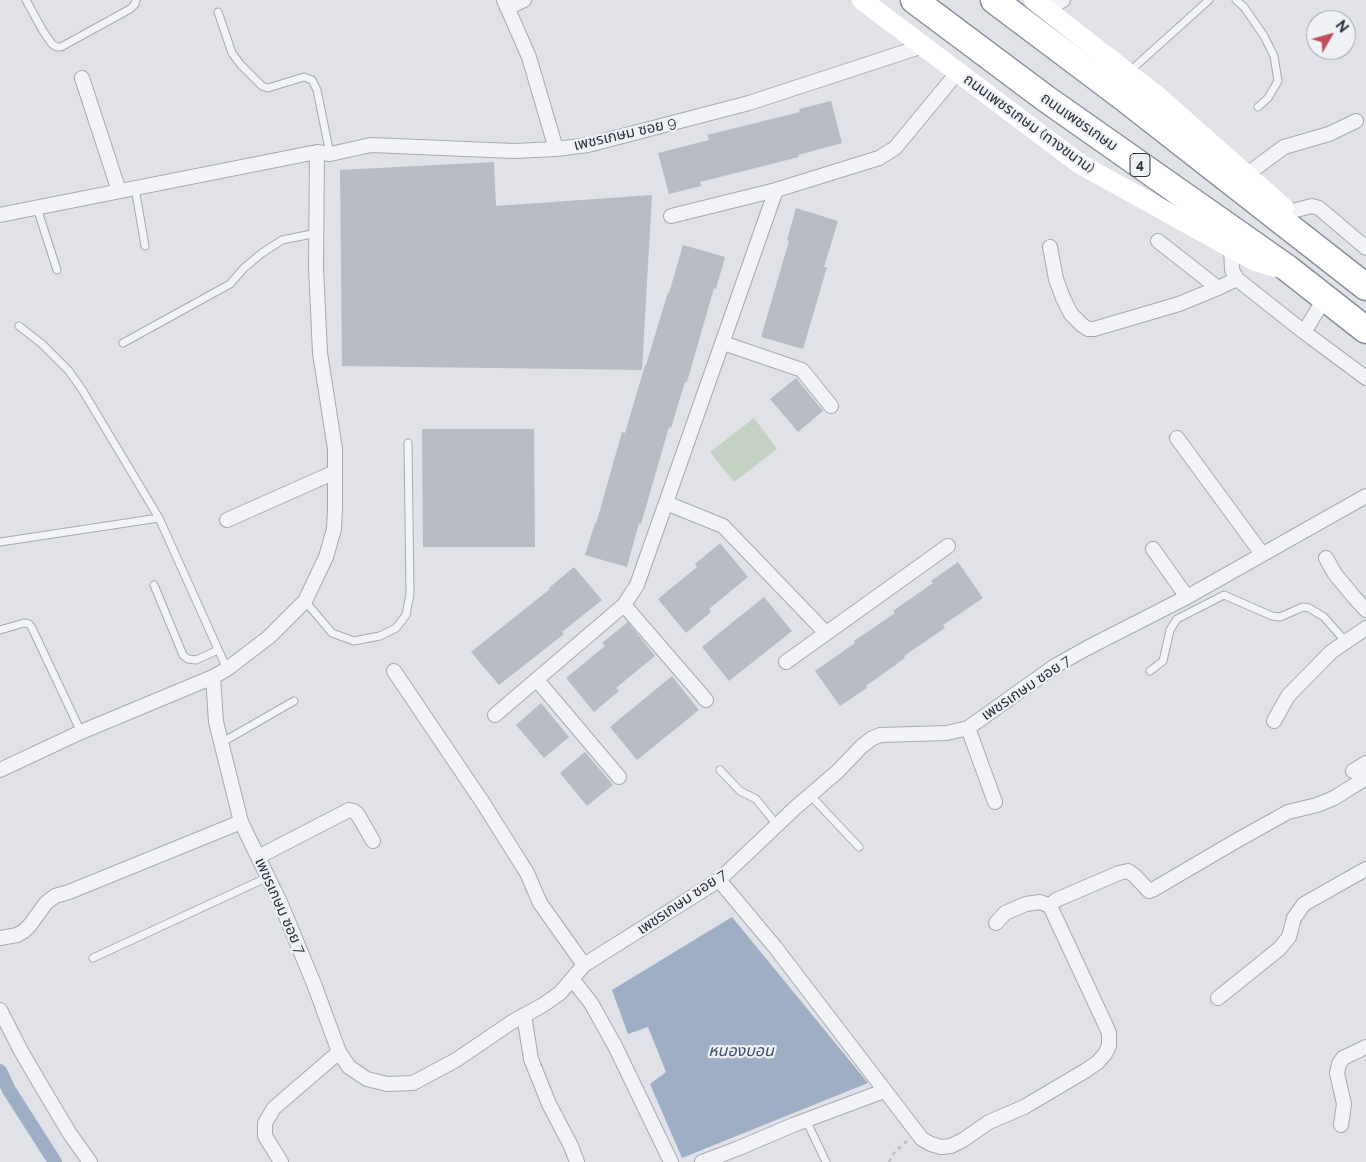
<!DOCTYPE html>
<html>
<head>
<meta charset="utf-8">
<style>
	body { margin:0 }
	#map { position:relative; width:1366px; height:1162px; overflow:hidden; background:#e0e2e8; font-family:Raleway,sans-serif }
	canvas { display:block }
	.north { position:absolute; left:1306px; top:10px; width:50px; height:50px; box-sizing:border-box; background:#eff1f5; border:1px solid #a0a4ac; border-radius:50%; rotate:52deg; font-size:14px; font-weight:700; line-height:20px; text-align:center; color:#2a303e }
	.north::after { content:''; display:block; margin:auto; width:18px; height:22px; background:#c34e59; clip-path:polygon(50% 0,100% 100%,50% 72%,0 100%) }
</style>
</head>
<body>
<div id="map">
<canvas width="1366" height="1162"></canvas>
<div class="north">N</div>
</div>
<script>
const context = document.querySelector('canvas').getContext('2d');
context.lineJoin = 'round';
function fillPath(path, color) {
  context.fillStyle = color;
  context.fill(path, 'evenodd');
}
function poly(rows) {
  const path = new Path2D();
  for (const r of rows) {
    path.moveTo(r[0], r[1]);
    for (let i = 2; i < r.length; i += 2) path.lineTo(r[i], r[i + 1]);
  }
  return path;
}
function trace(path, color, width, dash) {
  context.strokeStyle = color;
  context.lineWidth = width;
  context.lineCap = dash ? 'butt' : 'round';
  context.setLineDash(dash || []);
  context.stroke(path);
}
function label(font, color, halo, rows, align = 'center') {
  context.font = font + ' Raleway,"Noto Sans Thai",sans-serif';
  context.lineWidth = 4.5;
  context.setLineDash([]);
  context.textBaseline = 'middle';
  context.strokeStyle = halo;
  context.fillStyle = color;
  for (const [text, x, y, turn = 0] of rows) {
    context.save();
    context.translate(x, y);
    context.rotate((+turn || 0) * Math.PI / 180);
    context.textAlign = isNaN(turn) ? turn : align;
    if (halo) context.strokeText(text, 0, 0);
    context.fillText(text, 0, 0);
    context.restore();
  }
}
fillPath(poly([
	[754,418,777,449,734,482,710,452]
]), '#c5d1c2');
fillPath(poly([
	[732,917,868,1083,682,1158,650,1084,666,1072,648,1027,628,1034,612,990]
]), '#9daec5');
trace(poly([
	[0,1071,9,1090,55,1162]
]), '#9daec5', 14);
fillPath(poly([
	[831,101,842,143,798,155,799,157,700,182,701,186,669,194,658,153,709,140,707,135,800,112,799,109],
	[494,162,496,206,652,195,642,370,342,366,340,170],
	[796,208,838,221,824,267,827,267,803,349,761,337,789,241,787,240],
	[683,245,725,257,716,289,714,288,687,382,685,382,671,428,669,427,641,524,639,523,627,567,585,555,595,523,596,524,622,432,625,433,645,365,646,365,668,292,669,293],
	[796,378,823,411,798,432,770,399],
	[422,429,534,429,535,547,423,547],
	[720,543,748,577,709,609,711,612,686,633,658,599,697,567,695,564],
	[958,562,983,598,943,625,945,628,904,656,905,658,866,686,867,688,840,706,815,671,855,643,854,641,895,613,893,611,933,583,931,581],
	[574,567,602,600,562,632,564,634,499,685,471,652,550,589,549,588],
	[764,597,792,631,729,681,702,647],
	[628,622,655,656,616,688,619,691,594,712,566,678,605,646,602,643],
	[672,676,699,710,637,760,610,727],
	[541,703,569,737,544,758,516,725],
	[585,752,613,785,587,806,560,773]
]), '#b7bbc4');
const lane = poly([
	[26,0,43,31,52,44,57,47,61,47,130,9,135,4,136,0],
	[1236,0,1244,7,1264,36,1274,56,1278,81,1268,98,1258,107],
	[218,12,232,53,241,65,262,86,268,88,304,77,312,80,317,90,330,154],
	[1130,71,1209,0],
	[135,188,145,246],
	[37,208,57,270],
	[19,326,42,344,69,371,83,391,159,518,227,669],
	[123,343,230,284,244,268,262,253,282,240,317,233],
	[0,542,159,518],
	[154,585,183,655,188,659,196,660,218,650],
	[305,601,332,633,354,641,380,636,396,628,406,615,410,594,408,443],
	[0,630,24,623,29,624,32,628,81,732],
	[1150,671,1163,661,1170,630,1177,619,1224,595,1272,616,1280,617,1303,607,1309,608,1324,617,1346,642],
	[221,743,294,701],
	[720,770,740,791,756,799,777,825],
	[810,795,859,847],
	[93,958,268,877],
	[806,1120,826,1162]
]);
const street = poly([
	[504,0,529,57,556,149],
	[507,8,524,0],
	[1047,10,1063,0],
	[82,78,119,191],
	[1246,175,1284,147,1329,134,1356,121],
	[1288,212,1312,206,1319,208,1366,248],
	[0,215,317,152,330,154,371,145,514,151,556,149,588,145,749,103,923,46],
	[671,216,776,190,879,158,895,148,957,73],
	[1158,241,1218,288,1237,279,1304,332,1366,378],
	[1050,247,1056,279,1063,298,1071,314,1082,325,1088,329,1094,329,1179,304,1218,288],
	[1231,248,1232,270,1237,279],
	[1304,332,1325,298],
	[723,343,802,370,831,406],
	[1177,438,1262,554],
	[666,503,723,526,826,633],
	[227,520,335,472],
	[1153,549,1187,597],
	[1326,558,1335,574,1354,597,1366,610],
	[624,605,706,700],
	[786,662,948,546],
	[394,671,483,803,527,873,540,903,584,965],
	[213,677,216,722,241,822,280,902,314,984,339,1052,349,1067,367,1079,387,1084,413,1083,456,1060,512,1022,543,1005,560,993,584,965,719,880,795,808,837,772,861,747,871,739,880,735,947,733,968,728,1055,666,1089,647,1187,597,1366,496],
	[537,680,619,777],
	[495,715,624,605,637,585,776,190],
	[1274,721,1288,696,1331,652,1366,628],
	[968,728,995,802],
	[0,770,81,732,213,677,227,669,269,637,305,601,326,557,334,529,335,509,335,449,320,353,316,267,317,152],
	[1353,771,1366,763],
	[258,857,349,810,354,811,358,815,373,841],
	[719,880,775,947,922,1139,931,1144,941,1147,951,1146,963,1140,989,1122,1024,1107,1085,1071,1098,1062,1105,1054,1109,1046,1109,1033,1106,1026,1050,906,1040,902,1026,904,1005,913,996,923],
	[1050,906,1056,900,1119,873,1128,871,1135,876,1149,891,1154,889,1236,841,1288,812,1317,805,1334,798,1366,778],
	[0,938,17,935,24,931,30,925,46,903,55,896,69,892,241,822],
	[572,979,591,1003,615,1046,671,1162],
	[1218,998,1279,949,1289,937,1294,918,1304,904,1366,869],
	[0,1010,21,1051,42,1087,70,1134,90,1162],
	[524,1015,531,1059,549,1104,571,1146,577,1162],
	[1341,1125,1344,1104,1337,1073,1339,1064,1343,1058,1366,1047],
	[281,1162,265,1136,265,1123,274,1108,339,1052],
	[702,1162,739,1148,793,1125,884,1091]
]);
const highway = poly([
	[914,0,1045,98,1287,268,1366,330],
	[994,0,1123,97,1366,287]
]);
trace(lane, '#a6a9b2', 9);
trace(street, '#a6a9b2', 16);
trace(highway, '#888f9d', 29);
trace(poly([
	[889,1162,894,1153,908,1140]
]), '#bec0c6', 2.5, [4, 4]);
trace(lane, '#f2f3f6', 7);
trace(street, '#f2f3f6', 14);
trace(poly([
	[862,0,1080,164,1255,261,1275,267],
	[1034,0,1156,95,1284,208]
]), '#fff', 20);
trace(highway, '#fff', 26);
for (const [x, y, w] of [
	[1140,165,20]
]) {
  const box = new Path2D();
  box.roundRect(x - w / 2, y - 11.5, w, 23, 4);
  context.fillStyle = '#eff1f5';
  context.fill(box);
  trace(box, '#2a303e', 1);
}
label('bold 14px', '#2a303e', null, [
	["4",1140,165]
]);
label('15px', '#2a303e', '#eff1f5', [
	["ถนนเพชรเกษม",1079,122,35],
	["ถนนเพชรเกษม (ทางขนาน)",1029,124,36],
	["เพชรเกษม ซอย 9",625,134,-13],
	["เพชรเกษม ซอย 7",1026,688,-34],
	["เพชรเกษม ซอย 7",682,902,-34],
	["เพชรเกษม ซอย 7",280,906,66]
]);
label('italic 16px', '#374d6e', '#eff1f5', [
	["หนองบอน",741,1051]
]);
</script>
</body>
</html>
